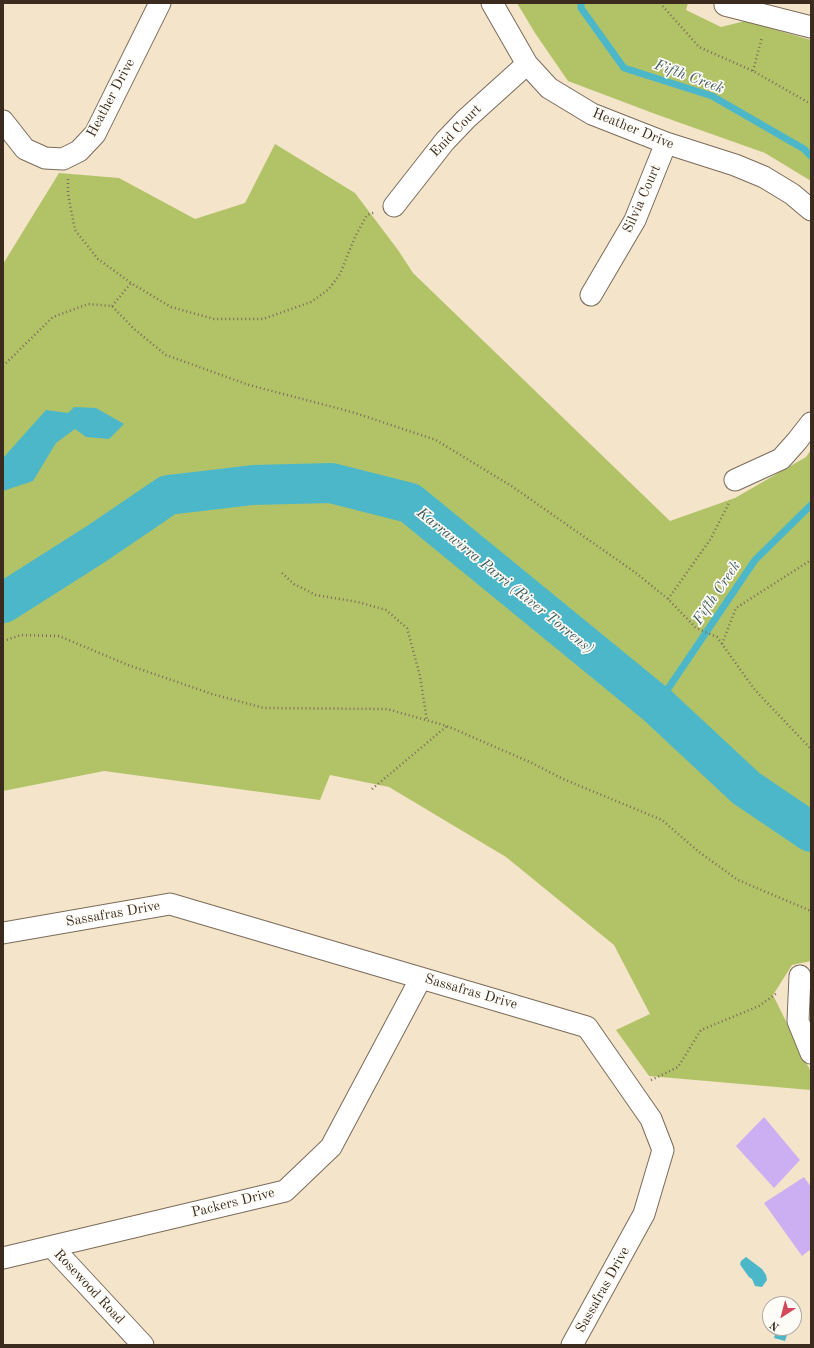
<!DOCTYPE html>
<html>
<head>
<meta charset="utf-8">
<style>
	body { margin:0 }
	#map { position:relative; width:814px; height:1348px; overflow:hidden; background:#f3e4ca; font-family:"Old Standard TT",serif }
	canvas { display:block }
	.frame { position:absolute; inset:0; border:4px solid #3b2a1e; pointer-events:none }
	.north { position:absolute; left:762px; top:1296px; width:40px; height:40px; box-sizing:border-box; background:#fdfcf7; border:1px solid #afa8a0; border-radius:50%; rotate:216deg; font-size:11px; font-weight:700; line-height:16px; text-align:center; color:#3b2a1e }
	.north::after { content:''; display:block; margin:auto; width:14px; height:18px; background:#d1495b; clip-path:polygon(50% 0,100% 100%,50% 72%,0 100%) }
</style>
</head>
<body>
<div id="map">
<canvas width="814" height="1348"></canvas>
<div class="frame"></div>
<div class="north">N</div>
</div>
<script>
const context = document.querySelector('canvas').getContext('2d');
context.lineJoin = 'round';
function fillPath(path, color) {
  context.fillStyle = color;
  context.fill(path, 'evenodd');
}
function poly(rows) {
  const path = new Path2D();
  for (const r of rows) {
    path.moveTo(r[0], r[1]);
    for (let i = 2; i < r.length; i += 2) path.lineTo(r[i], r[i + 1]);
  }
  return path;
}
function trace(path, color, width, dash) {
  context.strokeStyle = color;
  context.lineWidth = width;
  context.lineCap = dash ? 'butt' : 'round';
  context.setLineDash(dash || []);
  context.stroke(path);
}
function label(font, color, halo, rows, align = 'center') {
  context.font = font + ' "Old Standard TT",serif';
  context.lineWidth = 3.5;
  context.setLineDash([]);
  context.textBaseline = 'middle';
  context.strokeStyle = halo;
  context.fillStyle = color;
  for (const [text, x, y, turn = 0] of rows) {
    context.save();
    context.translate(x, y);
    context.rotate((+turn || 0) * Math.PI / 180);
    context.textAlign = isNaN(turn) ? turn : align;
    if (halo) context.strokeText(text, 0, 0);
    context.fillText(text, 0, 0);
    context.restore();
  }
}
fillPath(poly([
	[517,3,688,3,686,10,721,27,745,21,811,40,811,181,765,153,658,115,568,81,535,33],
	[275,144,355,193,398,250,413,273,670,521,735,498,806,457,811,450,811,961,792,965,773,995,811,1072,811,1090,649,1076,616,1030,650,1014,614,945,506,857,389,787,330,775,320,800,104,771,3,791,3,264,59,173,119,178,195,219,245,203]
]), '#b2c367');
fillPath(poly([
	[74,407,96,408,124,424,109,439,86,437,75,429,56,443,33,481,3,491,3,458,46,410,68,413],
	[746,1257,762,1269,766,1275,767,1280,762,1287,755,1286,752,1279,749,1277,741,1266,740,1264,741,1261],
	[777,1328,791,1328,790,1333,788,1332,785,1341,774,1338]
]), '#4db7ca');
trace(poly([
	[581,3,581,8,624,68,712,96,804,149,811,156],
	[657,705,755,560,811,505]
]), '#4db7ca', 7);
trace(poly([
	[3,603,96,544,168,495,253,485,331,483,410,503,657,705,746,788,811,832]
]), '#4db7ca', 40);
fillPath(poly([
	[764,1117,800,1160,774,1188,736,1146],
	[804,1177,811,1187,811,1249,802,1256,764,1203]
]), '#ccaef3');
const street = poly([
	[492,3,527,64,549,88,592,114,666,143,735,165,764,177,792,194,811,210],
	[725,5,811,27],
	[3,121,25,149,45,158,63,159,79,151,95,134,160,3],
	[394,206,445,141,466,119,527,64],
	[591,295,635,220,666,143],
	[735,480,781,459,797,441,811,423],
	[3,933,170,904,587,1027,651,1119,663,1150,644,1214,572,1345],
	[800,976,798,1021,811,1053],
	[52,1247,143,1345],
	[3,1258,285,1191,331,1147,421,978]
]);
trace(street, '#7b6b5a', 23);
trace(poly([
	[660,3,699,47,753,71,811,104],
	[753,71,762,37],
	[68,179,68,194,75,230,98,259,131,283,171,307,214,319,263,319,311,302,329,289,340,274,355,237,367,215,375,212],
	[112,306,131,283],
	[3,366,53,317,88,304,112,306,134,329,166,355,249,385,352,412,436,440,513,487,636,573,668,599,696,628,717,637,755,690,811,749],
	[282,573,294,584,316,595,358,602,386,610,407,628,420,676,427,721],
	[668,599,710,540,730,501],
	[3,641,21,635,59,636,128,665,212,694,264,708,387,709,447,726,532,763,563,779,662,820,699,852,738,880,811,911],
	[722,644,736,608,811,560],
	[372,789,447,726],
	[651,1080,678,1067,701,1030,759,1006,777,993]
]), '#7b6b5a', 2.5, [1, 3]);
trace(street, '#fff', 21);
label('14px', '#3b2a1e', '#fdfcf7', [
	["Heather Drive",111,98,-62],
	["Heather Drive",633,129,22],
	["Enid Court",456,131,-46],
	["Silvia Court",642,199,-66],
	["Sassafras Drive",113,914,-10],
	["Sassafras Drive",471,992,16],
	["Packers Drive",233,1203,-14],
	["Rosewood Road",89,1287,47],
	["Sassafras Drive",603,1290,-61]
]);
label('italic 15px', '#415b5a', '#fdfcf7', [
	["Fifth Creek",689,77,20],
	["Karrawirra Parri (River Torrens)",505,581,39],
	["Fifth Creek",717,593,-56]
]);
</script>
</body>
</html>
